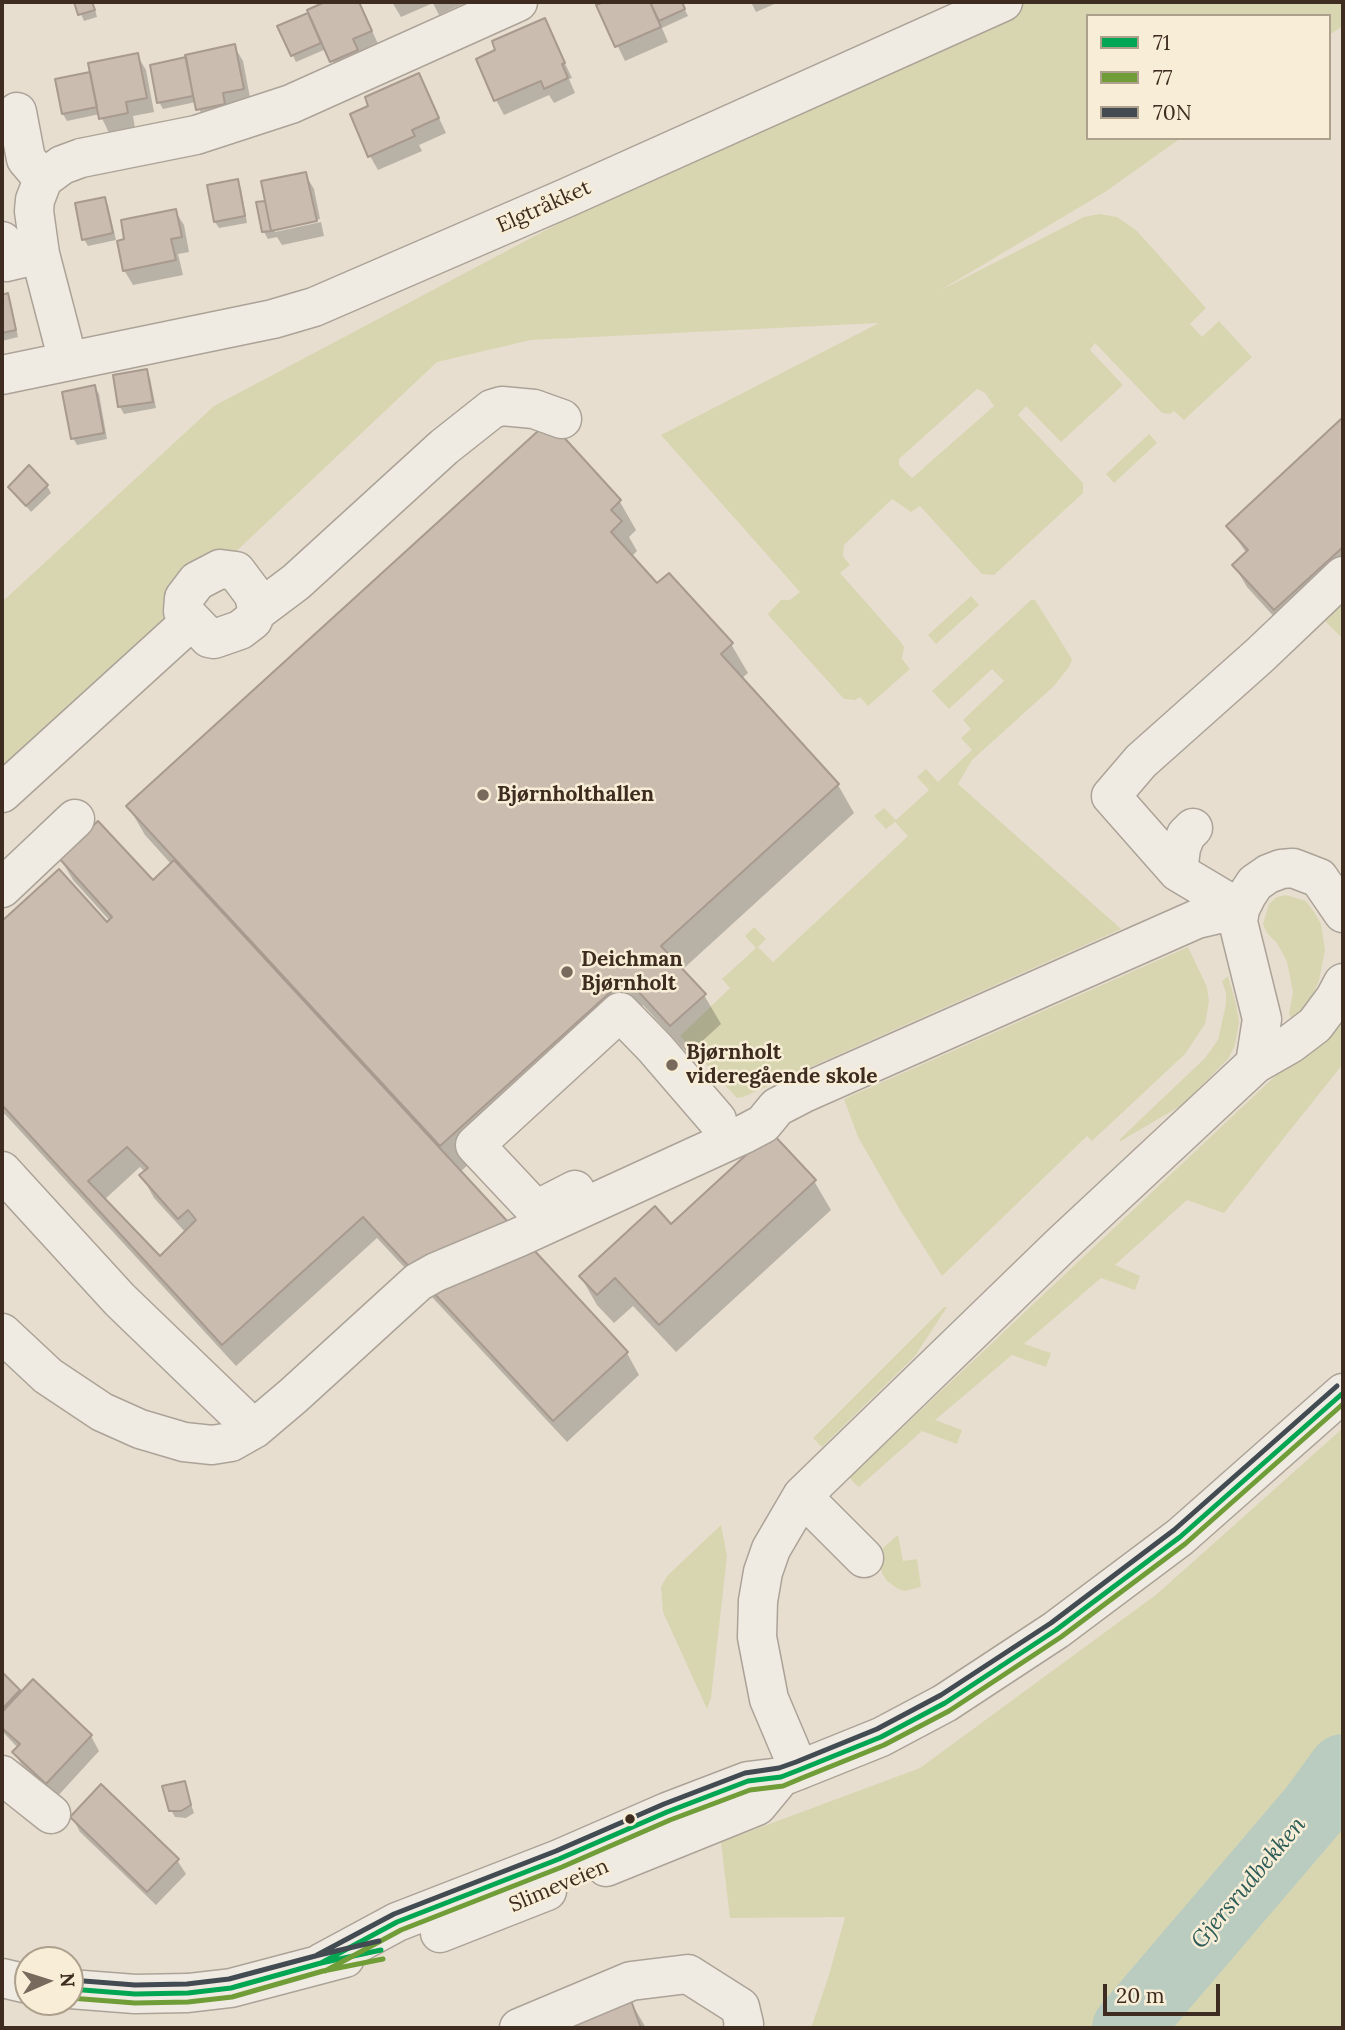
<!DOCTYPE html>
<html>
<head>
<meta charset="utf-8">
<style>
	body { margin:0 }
	#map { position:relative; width:1345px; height:2030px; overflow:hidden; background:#e7decf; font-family:Lora,serif }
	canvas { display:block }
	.frame { position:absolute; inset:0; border:4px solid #3d2c1f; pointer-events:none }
	.legend { position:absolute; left:1086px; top:14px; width:245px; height:126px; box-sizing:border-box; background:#f8edd6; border:2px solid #ada08d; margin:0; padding:9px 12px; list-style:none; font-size:21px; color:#3d2c1f }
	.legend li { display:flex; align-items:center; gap:14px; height:35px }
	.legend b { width:35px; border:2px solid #ada08d }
	.north { position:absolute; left:14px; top:1946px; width:70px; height:70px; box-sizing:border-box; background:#f8edd6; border:2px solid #ada08d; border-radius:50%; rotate:87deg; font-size:19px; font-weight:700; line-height:28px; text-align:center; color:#3d2c1f }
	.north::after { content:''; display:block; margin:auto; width:24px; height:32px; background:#786a5d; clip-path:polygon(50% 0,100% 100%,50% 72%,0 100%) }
	.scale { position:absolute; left:1103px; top:1984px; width:117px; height:32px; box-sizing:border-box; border:4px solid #3d2c1f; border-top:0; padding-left:9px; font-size:21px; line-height:24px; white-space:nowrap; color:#3d2c1f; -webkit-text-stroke:5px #f8edd6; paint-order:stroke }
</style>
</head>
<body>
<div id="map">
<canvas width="1345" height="2030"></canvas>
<div class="frame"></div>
<ul class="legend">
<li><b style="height:9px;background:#00a651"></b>71</li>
<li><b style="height:9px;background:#719d38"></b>77</li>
<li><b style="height:9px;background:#424a52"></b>70N</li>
</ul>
<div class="north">N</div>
<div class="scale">20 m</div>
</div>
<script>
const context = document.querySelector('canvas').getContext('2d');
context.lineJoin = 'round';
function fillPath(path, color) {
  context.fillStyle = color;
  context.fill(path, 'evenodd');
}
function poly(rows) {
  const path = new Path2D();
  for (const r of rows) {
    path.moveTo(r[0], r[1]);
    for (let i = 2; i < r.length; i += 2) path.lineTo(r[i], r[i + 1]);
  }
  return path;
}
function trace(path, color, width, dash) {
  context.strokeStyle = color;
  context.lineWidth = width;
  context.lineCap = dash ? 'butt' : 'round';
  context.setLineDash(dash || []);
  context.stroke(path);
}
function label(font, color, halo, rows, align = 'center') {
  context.font = font + ' Lora,serif';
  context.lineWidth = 5;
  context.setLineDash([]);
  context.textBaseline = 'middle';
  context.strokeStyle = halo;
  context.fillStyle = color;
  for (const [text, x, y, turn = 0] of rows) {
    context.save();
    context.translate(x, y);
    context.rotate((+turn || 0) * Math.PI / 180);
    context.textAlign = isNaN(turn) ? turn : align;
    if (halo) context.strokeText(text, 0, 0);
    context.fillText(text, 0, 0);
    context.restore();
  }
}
fillPath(poly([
	[1023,2,1343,2,1343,26,1329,35,1329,16,1088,16,1088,138,1181,138,1105,192,939,291,1084,217,1099,214,1117,217,1137,231,1206,308,1190,324,1202,337,1219,321,1252,357,1184,420,1174,411,1170,414,1162,413,1095,343,1090,350,1123,385,1061,442,1026,406,1018,415,1083,483,1083,493,994,575,982,574,920,506,911,512,892,499,844,545,843,556,850,565,840,573,900,641,904,647,902,659,910,669,868,706,860,697,855,700,844,699,771,618,768,614,781,600,790,600,800,592,661,435,879,323,531,340,437,362,2,772,2,602,214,406,816,87],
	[977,389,985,393,994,406,912,478,899,465,899,459],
	[1149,434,1157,443,1114,483,1106,474],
	[971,596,979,605,936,644,928,635],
	[1031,600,1035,600,1072,659,1069,667,1053,687,972,760,958,784,1121,929,743,1097,737,1098,680,1036,730,988,722,979,756,948,745,936,754,927,766,939,758,947,773,962,908,836,895,822,886,829,874,816,884,808,896,820,929,790,917,777,926,769,938,782,972,750,961,738,971,729,963,720,1004,681,992,669,949,709,932,691],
	[1343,601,1343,639,1323,619],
	[1286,895,1306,901,1314,912,1321,924,1325,950,1319,981,1311,998,1299,1017,1292,1019,1289,1014,1293,992,1287,962,1277,943,1267,933,1263,924,1269,904,1277,897],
	[1188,947,1207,987,1209,1002,1205,1024,1185,1054,1092,1141,1087,1136,942,1276,900,1210,858,1137,844,1099],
	[1228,976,1236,1004,1239,1022,1235,1045,1228,1059,1182,1105,1119,1142,1121,1138,1205,1058,1218,1040,1226,1004,1226,993,1222,981],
	[1343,1012,1343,1064,1224,1213,1187,1200,1115,1265,1140,1276,1135,1290,1101,1278,1024,1344,1051,1353,1046,1367,1012,1355,935,1420,962,1430,957,1444,922,1431,859,1487,852,1481,850,1477],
	[944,1307,947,1307,915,1356,822,1447,813,1438],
	[1343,1428,1343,2028,811,2028,829,1975,845,1917,730,1918,721,1842,920,1768,1157,1594],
	[721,1525,727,1556,711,1698,707,1709,663,1612,661,1587,667,1576],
	[898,1535,903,1561,917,1559,921,1587,905,1591,898,1589,887,1581,883,1575,880,1567,883,1548]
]), '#d8d6b1');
fillPath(poly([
	[76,2,93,2,97,17,84,21],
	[330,2,359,2,379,46,340,76,326,49,296,62,279,27,310,14,309,11],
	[392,2,462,2,463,4,439,15,433,3,401,17],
	[608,2,681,2,688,16,662,28,668,42,625,61,598,6],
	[751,2,779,2,756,12],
	[544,20,572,78,569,79,575,93,554,103,549,95,504,115,496,100,498,51],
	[234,46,243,61,251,103,206,124,196,102,163,109,159,102],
	[137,55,146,70,154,112,133,116,135,128,109,133,100,114,67,121,63,114,92,74],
	[419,75,446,133,419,145,422,151,378,170,370,156,371,107],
	[305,174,314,189,320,219,275,228,275,232,321,222,324,236,282,245,277,237,268,239,264,232,258,204,267,202],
	[237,181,241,188,247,223,219,228,215,222],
	[104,199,108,205,116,240,88,246,84,239],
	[175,211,184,225,189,252,178,254,183,275,133,285,124,270],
	[7,295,11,302,18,337,2,341,2,296],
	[146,371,150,378,156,408,124,414,120,407,115,376],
	[95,387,99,394,107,439,77,445,73,438],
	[1341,421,1343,424,1343,580,1287,631,1247,587,1234,565,1247,554,1228,526],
	[549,424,620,502,636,530,629,537,637,551,631,557,657,586,731,644,748,673,741,679,838,785,854,813,682,970,704,995,721,1024,688,1054,643,1005,460,1172,627,1353,639,1375,567,1442,377,1238,236,1366,2,1111,2,924,59,872,107,924,110,921,73,880,60,858,153,883,172,865,145,835,128,806],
	[140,1167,145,1172,142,1176,154,1198,186,1233,160,1259,104,1200],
	[47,486,51,493,31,512,10,487],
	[814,1181,831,1210,676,1352,633,1306,614,1323,597,1305,581,1277,671,1227],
	[2,1675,21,1694,91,1736,99,1751,56,1798,23,1767,14,1752,18,1748,2,1731],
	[184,1783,194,1813,186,1818,175,1817,171,1810],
	[72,1817,177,1860,186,1874,156,1905,80,1832],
	[628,1997,646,2028,547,2028]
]), '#0003');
trace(poly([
	[1127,2028,1314,1809,1343,1769]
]), '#baccc0', 70);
const building = poly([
	[74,2,92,2,95,10,78,15,74,2],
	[325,2,359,2,372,31,353,39,358,50,330,62,307,10,325,2],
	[604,2,650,2,661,27,615,47,596,5,604,2],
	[650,2,682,2,685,9,659,21,650,2],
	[308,13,321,43,291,56,277,26,308,13],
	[545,18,565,63,562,64,568,78,544,89,541,81,494,101,476,59,495,50,492,41,545,18],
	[235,44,244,89,223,93,225,104,196,110,185,55,235,44],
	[138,53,147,98,126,102,128,113,99,119,88,63,138,53],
	[186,57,193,96,157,103,150,65,186,57],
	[90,72,97,107,62,114,55,79,90,72],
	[419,73,439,118,412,130,415,136,368,157,350,114,368,106,365,97,419,73],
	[306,172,317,221,271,231,261,181,306,172],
	[238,179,245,216,214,222,207,185,238,179],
	[105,197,113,233,82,240,75,203,105,197],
	[265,201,271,231,262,232,256,202,265,201],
	[176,209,182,237,171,239,176,260,123,271,117,241,124,239,121,220,176,209],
	[8,293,16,330,2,333,2,295,8,293],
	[147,369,153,402,118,407,113,375,147,369],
	[95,385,104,433,71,439,62,392,95,385],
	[1341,419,1343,421,1343,547,1274,610,1232,565,1248,550,1226,526,1341,419],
	[549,421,621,500,611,510,622,521,611,532,657,583,669,573,733,643,721,654,839,784,661,946,706,994,670,1026,626,978,440,1146,126,806,549,421],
	[29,465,48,485,26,506,8,487,29,465],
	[98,821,153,880,174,860,628,1352,553,1421,363,1217,222,1345,2,1105,2,921,59,869,107,922,112,917,58,857,98,821],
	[127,1147,148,1168,139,1175,178,1219,188,1210,196,1220,160,1256,88,1181,127,1147],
	[771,1132,816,1180,659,1325,615,1278,597,1295,579,1276,655,1206,671,1224,771,1132],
	[2,1672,20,1690,2,1709,2,1672],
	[33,1679,92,1735,46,1784,12,1752,20,1744,2,1728,2,1712,33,1679],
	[185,1781,191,1805,181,1811,169,1811,162,1786,185,1781],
	[101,1784,179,1859,147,1892,70,1817,101,1784],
	[629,1995,641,2028,542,2028,629,1995]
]);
fillPath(building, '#cbbcb0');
trace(building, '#a89a8e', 2);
const minor = poly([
	[17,112,26,159,43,179],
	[2,241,6,262,40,254],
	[68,361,40,254,34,211,35,200,43,179,62,165,81,158,196,135,291,104,518,2],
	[2,375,273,319,314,307,566,198,1003,2],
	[220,569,236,571,254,595,257,609,253,620,240,630,214,639,209,638,183,611,184,598,197,581,220,569],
	[256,612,296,582,444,447,492,409,502,406,534,409,562,419],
	[2,793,191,621],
	[1178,872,1181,848,1186,835,1193,828],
	[2,888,75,819],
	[1240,909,1178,872,1111,796,1141,761,1260,655,1343,576],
	[1255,1064,1262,1019,1238,922,1240,909,1247,895,1255,883,1268,874,1281,869,1293,868,1319,878,1343,913],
	[2,1171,120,1300,254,1429],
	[575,1190,536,1210,475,1145,620,1012,655,1048,717,1120],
	[2,1333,48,1376,102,1412,140,1429,184,1442,212,1445,231,1442,254,1429,293,1396,418,1282,436,1272,517,1238,744,1134,763,1124,777,1107,804,1093,1197,919,1240,909],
	[802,1496,864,1558],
	[799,1770,769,1699,757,1637,758,1601,763,1572,771,1549,802,1496,1061,1245,1255,1064,1290,1044,1315,1025,1335,998,1343,983],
	[2,1775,51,1814],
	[606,1867,757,1806,781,1777],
	[440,1933,547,1891],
	[321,1963,397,1922,559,1859,667,1812,748,1781,781,1777,799,1770,881,1737,945,1703,1056,1630,1180,1537,1343,1393],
	[2,1978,28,1984],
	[70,1989,135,1994,188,1993,231,1988,345,1958],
	[519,2028,631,1981,688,1974,740,2007,744,2024,743,2028]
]);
trace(minor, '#aca398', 41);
trace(minor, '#efeae2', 38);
trace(poly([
	[321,1963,397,1922,559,1859,667,1812,748,1781,781,1777,799,1770,881,1737,945,1703,1056,1630,1180,1537,1343,1393],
	[70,1989,135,1994,188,1993,231,1988,321,1963,381,1950]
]), '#00a651', 5);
trace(poly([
	[325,1971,401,1930,562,1867,670,1820,750,1790,783,1786,802,1778,884,1745,949,1711,1061,1637,1185,1544,1343,1404],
	[70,1998,135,2003,188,2002,232,1997,323,1971,383,1959]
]), '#719d38', 5);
trace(poly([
	[317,1955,394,1914,556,1851,664,1804,745,1773,779,1768,796,1762,877,1729,941,1695,1051,1623,1174,1530,1337,1386],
	[71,1980,135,1985,187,1984,229,1979,319,1955,379,1941]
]), '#424a52', 5);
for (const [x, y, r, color] of [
	[483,795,7,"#786a5d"],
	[567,972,7,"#786a5d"],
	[672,1065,7,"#786a5d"],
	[630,1819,6,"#3d2c1f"]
]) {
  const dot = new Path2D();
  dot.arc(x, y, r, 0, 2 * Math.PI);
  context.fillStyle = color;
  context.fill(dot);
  trace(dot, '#f8edd6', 2.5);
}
label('21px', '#3d2c1f', '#f8edd6', [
	["Elgtråkket",544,207,-24],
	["Slimeveien",559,1886,-23]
]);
label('bold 21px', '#3d2c1f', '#f8edd6', [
	["Bjørnholthallen",497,795],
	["Deichman",581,960],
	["Bjørnholt",581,984],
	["Bjørnholt",686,1053],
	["videregående skole",686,1077]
], 'left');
label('italic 23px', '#2d5d58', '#f8edd6', [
	["Gjersrudbekken",1249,1883,-50]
]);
</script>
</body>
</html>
